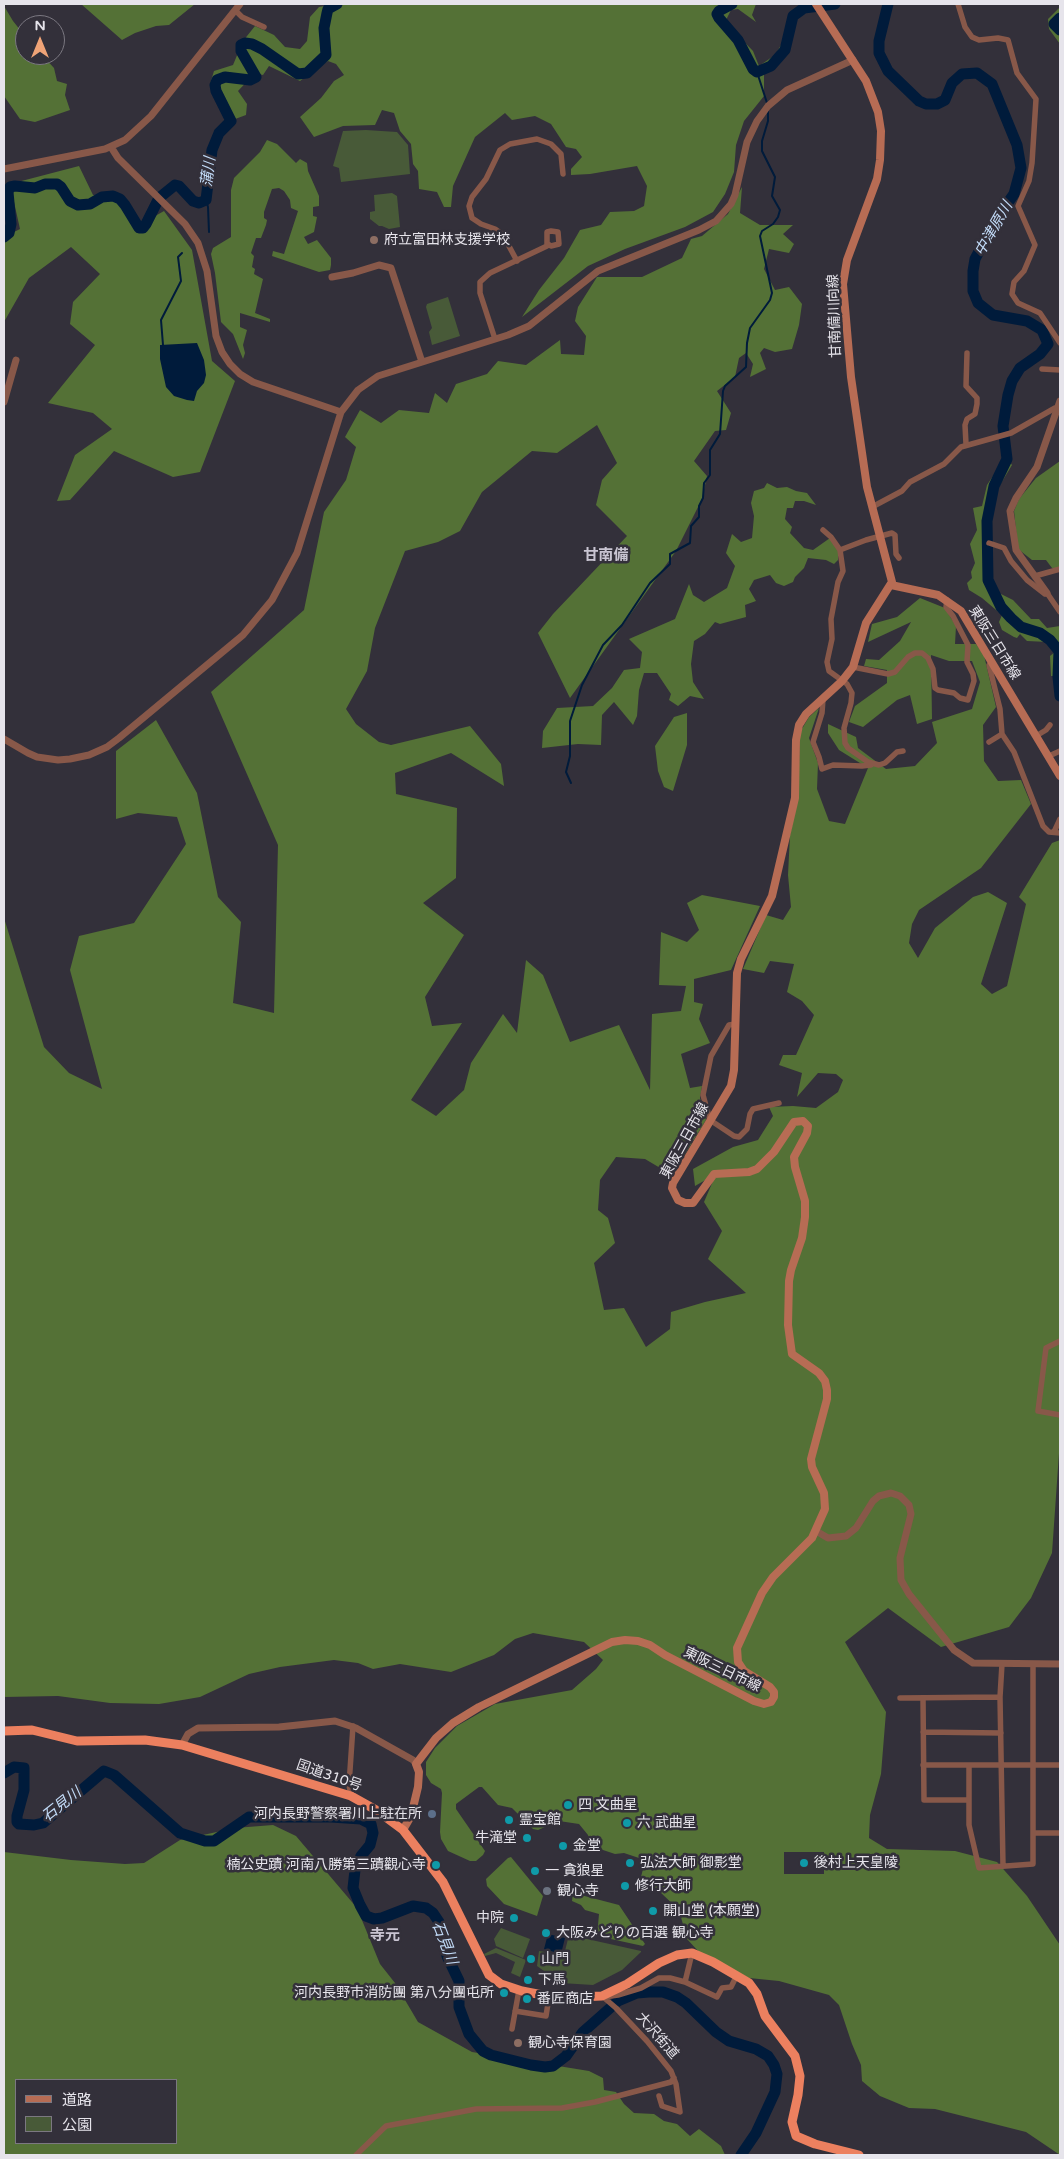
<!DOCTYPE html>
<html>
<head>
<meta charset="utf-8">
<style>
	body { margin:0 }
	#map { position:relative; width:1064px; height:2159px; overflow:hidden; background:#33303a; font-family:"Varela Round","Noto Sans JP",sans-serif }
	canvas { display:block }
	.frame { position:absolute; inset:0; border:5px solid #e6e4eb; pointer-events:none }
	.legend { position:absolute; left:15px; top:2079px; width:162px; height:65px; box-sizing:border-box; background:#33303a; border:1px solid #7b7881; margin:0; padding:6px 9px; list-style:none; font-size:15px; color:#e6e4eb }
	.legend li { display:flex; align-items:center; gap:10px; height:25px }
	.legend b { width:25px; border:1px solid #7b7881 }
	.north { position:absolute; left:15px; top:15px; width:50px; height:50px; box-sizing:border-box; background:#33303a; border:1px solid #7b7881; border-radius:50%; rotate:0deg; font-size:14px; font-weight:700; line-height:20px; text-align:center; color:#e6e4eb }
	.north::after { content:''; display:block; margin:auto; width:18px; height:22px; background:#efa377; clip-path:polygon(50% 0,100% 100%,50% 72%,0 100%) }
</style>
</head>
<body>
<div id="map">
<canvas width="1064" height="2159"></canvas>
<div class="frame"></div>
<ul class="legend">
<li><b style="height:6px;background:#b76c54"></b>道路</li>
<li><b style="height:14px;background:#485a38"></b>公園</li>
</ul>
<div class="north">N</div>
</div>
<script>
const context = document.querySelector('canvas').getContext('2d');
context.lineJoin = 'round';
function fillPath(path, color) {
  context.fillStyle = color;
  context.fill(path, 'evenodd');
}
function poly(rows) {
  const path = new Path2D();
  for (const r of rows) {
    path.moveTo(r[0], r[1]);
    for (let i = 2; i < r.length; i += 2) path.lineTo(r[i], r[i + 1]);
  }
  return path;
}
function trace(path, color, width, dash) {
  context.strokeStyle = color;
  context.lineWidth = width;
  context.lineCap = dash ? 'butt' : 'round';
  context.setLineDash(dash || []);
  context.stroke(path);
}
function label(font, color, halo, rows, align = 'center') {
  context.font = font + ' "Varela Round","Noto Sans JP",sans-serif';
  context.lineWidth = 5;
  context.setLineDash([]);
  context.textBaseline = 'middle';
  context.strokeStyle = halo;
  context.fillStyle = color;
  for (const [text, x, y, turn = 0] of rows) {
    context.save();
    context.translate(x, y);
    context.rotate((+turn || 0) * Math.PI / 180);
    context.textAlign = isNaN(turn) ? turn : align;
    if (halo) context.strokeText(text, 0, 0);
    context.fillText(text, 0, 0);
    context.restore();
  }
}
fillPath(poly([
	[366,130,397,132,408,145,410,174,341,182,339,168,333,166,343,131],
	[392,193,397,196,400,227,389,229,382,226,379,226,370,219,370,212,375,211,374,195],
	[448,297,460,336,432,345,429,332,432,328,426,307,427,304],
	[501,1928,530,1939,523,1958,496,1946,494,1939],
	[569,1935,641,1951,641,1952,622,1970,593,1985,561,1983,537,1966,539,1951,564,1955],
	[496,1948,526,1960,520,1977,511,1973,515,1962,496,1953,485,1956,484,1954]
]), '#485a38');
fillPath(poly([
	[81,4,195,4,169,25,156,26,135,33,122,40],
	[337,4,756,4,752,15,756,22,738,9,731,10,725,22,753,51,759,66,775,55,781,45,782,49,764,70,764,96,744,121,736,145,734,172,725,194,713,212,685,227,625,249,588,266,522,317,539,290,564,258,580,230,601,225,610,212,634,211,644,206,647,186,637,166,590,174,571,175,571,169,582,157,576,149,566,147,551,124,535,116,512,120,505,113,475,137,453,186,451,207,444,207,437,192,419,189,418,171,413,164,411,144,400,131,394,113,382,110,375,125,343,126,314,137,300,117,321,98,334,81,344,75,336,64,328,61,300,81,269,66,263,75,255,73,238,91,247,104,246,115,227,122,210,84,214,71,233,65,243,41,255,26,274,35,285,47,300,49,307,41,310,17,319,7],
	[1060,4,1060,44,1049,29,1048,19,1060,7],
	[4,6,13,21,25,36,25,55,42,55,54,68,57,81,67,84,65,95,70,110,35,122,20,119,4,96],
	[267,140,277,144,296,163,300,159,307,163,308,171,319,196,319,206,313,207,313,216,317,217,314,232,304,237,308,244,317,240,331,258,331,265,330,270,319,272,272,256,273,251,284,254,298,211,291,208,290,200,284,191,279,188,272,189,264,212,264,218,267,220,266,225,261,238,256,238,251,253,254,256,252,267,255,269,254,274,263,279,255,313,270,319,270,322,240,313,240,327,247,330,243,345,245,353,243,359,233,334,221,322,215,273,211,254,213,248,231,237,231,190,234,178,260,152],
	[79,166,93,195,114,195,141,224,164,211,192,250,212,361,235,381,200,472,173,477,114,451,70,500,57,501,75,455,112,429,93,413,48,403,95,345,70,324,73,302,100,274,71,247,29,278,4,322,4,237,20,229,10,184],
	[742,187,740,213,760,225,793,225,783,234,794,244,789,253,769,249,764,269,775,290,789,287,802,304,799,325,792,349,775,352,764,348,760,353,766,369,750,377,753,364,746,353,739,358,735,377,717,391,731,413,726,430,715,431,694,461,707,476,702,499,676,551,570,698,538,633,553,614,627,536,596,505,602,480,617,463,597,425,557,453,532,451,482,492,460,531,438,542,405,551,375,628,367,671,346,709,356,724,379,742,391,745,470,726,501,764,504,786,451,753,395,773,396,794,457,808,456,878,423,903,464,935,425,997,432,1026,462,1023,411,1100,436,1116,464,1090,471,1063,503,1014,517,1033,526,960,543,975,570,1042,619,1025,650,1090,652,1014,681,1011,686,986,659,985,661,932,687,942,699,930,687,903,702,895,760,906,731,970,694,979,694,1002,703,1004,699,1019,710,1043,681,1054,690,1088,702,1086,700,1098,706,1120,672,1175,645,1159,616,1157,600,1180,598,1210,608,1218,615,1243,594,1263,604,1310,624,1308,646,1347,670,1329,671,1312,705,1302,746,1293,708,1259,722,1231,704,1202,716,1174,695,1186,693,1169,733,1147,758,1140,773,1116,769,1107,793,1106,816,1108,838,1092,843,1080,836,1074,818,1073,797,1097,802,1073,779,1065,783,1055,796,1055,814,1015,802,1001,787,992,794,964,770,961,764,973,743,969,766,915,783,920,791,907,788,875,790,835,798,798,800,732,809,717,819,708,809,738,818,763,817,789,829,821,845,824,868,768,839,750,828,733,828,724,856,737,858,748,886,769,915,766,937,743,932,722,972,709,980,682,972,661,949,661,931,655,932,719,917,724,910,695,897,700,863,727,849,722,855,706,887,683,887,670,864,666,866,659,879,660,900,641,911,622,868,642,872,624,897,617,920,598,945,608,956,626,955,644,976,644,984,655,996,707,983,725,984,761,998,781,1021,780,1031,804,981,868,919,910,912,924,909,943,918,958,935,928,973,897,988,892,1007,903,981,984,992,994,1007,986,1026,904,1019,897,1052,843,1060,840,1060,1439,1052,1553,1031,1598,1009,1627,941,1647,888,1608,845,1642,886,1712,881,1774,870,1815,869,1838,887,1849,955,1851,997,1862,1027,1896,1060,1945,1060,2155,1026,2132,935,2109,909,2108,880,2096,862,2081,861,2065,852,2044,839,2005,829,1995,779,1981,749,1978,699,1952,687,1939,679,1910,659,1891,639,1891,638,1889,643,1869,642,1859,624,1853,615,1854,591,1846,588,1835,579,1824,559,1821,538,1830,533,1829,512,1808,498,1805,482,1787,479,1787,456,1804,456,1809,485,1851,483,1855,476,1861,470,1861,448,1851,441,1839,440,1832,442,1793,441,1789,431,1783,426,1775,426,1762,435,1748,457,1726,495,1704,572,1690,596,1669,603,1660,584,1642,533,1633,515,1639,494,1655,451,1672,400,1664,373,1669,358,1663,334,1660,280,1667,249,1674,200,1697,159,1704,110,1703,58,1696,4,1697,4,918,44,1047,69,1073,102,1089,70,970,79,936,134,923,186,844,177,817,138,813,116,819,116,751,156,720,197,793,218,897,241,922,233,1003,274,1013,278,845,211,692,304,610,324,512,346,480,356,447,345,437,360,410,381,423,399,410,429,413,435,393,447,403,456,384,487,374,498,361,526,365,560,340,561,354,584,355,586,336,575,321,578,307,597,277,642,277,682,258,691,239,702,236,728,214],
	[784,1852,824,1852,824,1874,784,1874],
	[1009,461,1012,465,1000,485,993,505,990,528,990,556,984,571,989,588,1013,600,1031,619,1039,619,1047,628,1060,626,1060,676,1051,676,1050,656,1055,652,1054,648,1048,642,1027,641,1020,634,1017,638,1014,637,1002,630,999,622,1002,615,982,598,969,590,967,583,972,578,971,572,975,563,970,544,977,530,973,508,982,506,987,485,999,467],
	[1060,461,1060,568,1052,568,1046,560,1032,560,1018,549,1014,511,1019,499,1036,478],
	[767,483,777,488,787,487,796,491,807,493,816,505,804,501,795,501,793,508,787,508,785,519,792,527,790,533,804,548,813,550,830,538,838,550,838,560,834,564,826,560,808,558,804,568,795,577,793,582,784,586,776,583,770,575,754,580,749,589,756,601,745,605,746,617,720,624,715,622,705,634,694,641,691,664,693,682,704,699,690,696,678,706,669,700,671,694,657,673,644,673,639,690,637,716,633,725,614,702,602,715,601,745,578,744,542,748,543,731,557,708,593,706,612,688,624,670,640,668,642,652,629,639,675,619,689,584,693,595,704,602,727,588,735,566,726,553,732,534,741,542,752,538,754,516,751,503,754,491,764,488],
	[687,713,687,745,673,791,664,787,658,771,655,746,674,717],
	[273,1825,296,1836,357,1908,380,1964,395,1983,418,2022,472,2052,589,2071,603,2078,604,2090,616,2092,624,2104,634,2113,654,2114,664,2121,677,2124,690,2136,699,2129,721,2146,725,2155,4,2155,4,1852,71,1860,125,1864,144,1863,180,1840,235,1828],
	[16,2080,176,2080,176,2143,16,2143],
	[511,1857,543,1896,537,1916,504,1904,487,1886,486,1879,508,1858],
	[573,1893,619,1905,645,1944,643,1946,597,1936,599,1914,585,1910,581,1905,572,1901]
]), '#547136');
fillPath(poly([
	[197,343,204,360,206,375,204,383,197,391,194,401,187,400,174,396,166,387,160,359,160,345],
	[548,1934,565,1938,561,1954,544,1949]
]), '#001b3b');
trace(poly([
	[757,72,767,103],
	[206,200,208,207,209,232],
	[163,345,161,320,181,281,178,257,182,253],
	[571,783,566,772,570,756,570,721,582,685,603,645,622,625,650,583,670,564,670,554,690,543,691,526,699,517,699,506,703,498,704,483,710,475,710,450,720,434,723,391,725,386,746,367,747,343,750,328,770,300,772,293,760,236,762,231,773,224,778,217,780,210,772,196,775,177,762,151,762,141,768,121,768,110]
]), '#001b3b', 2);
trace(poly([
	[732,4,719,11,717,14,719,18,738,40,753,69,757,72,771,66,785,50,793,16,804,8,835,4],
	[888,4,879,41,879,53,888,71,919,101,926,104,937,104,945,100,952,83,962,74,977,73,992,84,1017,145,1021,168,1014,194,995,221,975,259,973,271,973,291,978,303,993,315,1027,321,1042,330,1048,344,1040,354,1020,368,1012,381,1008,395,1003,426,1007,459,994,486,987,521,988,580,1001,607,1011,618,1021,627,1040,633,1050,640,1059,651,1058,677,1060,696],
	[1060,18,1054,24,1060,30],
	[4,237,9,233,11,224,8,192,10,187,15,186,35,188,45,184,57,184,61,187,70,201,78,205,90,204,102,197,113,196,120,199,125,205,139,228,143,228,146,224,159,198,175,185,179,186,193,201,199,203,206,200,212,150,219,133,231,121,216,91,215,85,217,80,225,77,250,80,256,77,241,51,241,45,245,43,252,44,262,49,298,74,307,73,326,55,324,28,327,13,328,9,337,4],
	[4,1773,14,1767,24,1768,24,1790,17,1816,17,1822,19,1824,34,1825,43,1823,104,1771,114,1775,180,1833,205,1841,214,1841,249,1817,331,1817,361,1819,371,1824,373,1833,370,1845,361,1856,355,1870,353,1888,360,1905,366,1916,374,1919,382,1918,413,1906,426,1908,433,1913,439,1922,447,1956,459,1981,459,2007,469,2034,483,2051,491,2055,531,2065,545,2067,553,2066,566,2056,583,2032,618,2001,637,1993,649,1992,663,1992,677,1997,686,2003,716,2032,729,2041,756,2049,768,2056,774,2065,777,2074,775,2092,756,2133,741,2155]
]), '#001b3b', 11);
trace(poly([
	[958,4,965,27,972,37,979,40,998,38,1008,40,1017,73,1036,99,1032,163,1029,181,1018,206,1035,245,1024,271,1014,282,1012,294,1018,303,1040,313,1060,343],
	[235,10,242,17,264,27],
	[517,261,503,235,495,229,481,224,472,218,469,206,472,197,486,179,500,150,510,144,537,139,551,144,561,154,563,174],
	[495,339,480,293,480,282,490,273,547,246,547,232,551,231,558,232,559,244,551,246,548,244],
	[1042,369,1060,370],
	[966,444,965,425,967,419,975,414,977,404,977,398,966,386,967,353],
	[872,507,902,491,910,482,944,464,961,447,1011,433,1055,408,1058,409],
	[823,530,831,537,840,550,843,571,838,582,831,619,832,639,827,662,829,671,847,684,852,693,851,703,844,728,845,743,848,748,868,762,879,765,885,763,897,752,903,751],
	[989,543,1004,548,1011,561,1027,580,1045,594,1047,593,1060,612],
	[840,550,866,540,892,533,895,535,896,554,899,558],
	[1035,576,1060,569],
	[992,662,989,665,1000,709,1002,734,1014,752,1043,826,1049,832,1060,833],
	[853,667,888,674,895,672,908,657,915,653,922,653,928,658,933,669,935,688,938,690,954,693,960,698,968,700,974,681,973,674,967,662,968,645,953,616,946,607,947,600],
	[823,699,822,713,813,742,819,757,822,769,833,765,862,766,871,765,872,763],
	[1036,736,1046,730,1050,725],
	[989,742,1002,734],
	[1049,756,1060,751],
	[1054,832,1060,819],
	[735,1024,729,1025,711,1056,703,1095,710,1120,734,1136,739,1137,747,1129,750,1114,753,1109,779,1103],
	[1060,1341,1046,1348,1038,1411,1060,1415],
	[1002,1664,1000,1697,1003,1866],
	[900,1698,1000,1697],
	[923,1698,924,1800,968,1800],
	[923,1732,1001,1733],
	[923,1765,1060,1765],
	[969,1766,969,1825,979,1868,1033,1864,1033,1664],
	[351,1796,349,1785,353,1726],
	[1034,1833,1060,1833],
	[685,1982,692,1953],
	[602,1996,616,2008,647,2041,671,2071,676,2084,680,2112,662,2106,659,2096],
	[604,1997,618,1995,641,1988,659,1978,670,1978,685,1982,717,1997,722,1988,731,1987,737,1975],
	[515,2011,546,2016,549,1997],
	[512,2029,519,1990],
	[356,2155,386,2126,476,2109,562,2108,595,2102,671,2082,674,2078]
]), '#885849', 5.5);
trace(poly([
	[111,147,118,158,185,224,198,243,207,271,216,336,222,352,230,364,240,374,253,382,341,412],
	[4,169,105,149,125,140,151,116,240,4],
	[332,277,353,273,379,265,391,268,422,362],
	[4,402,16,360],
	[1047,593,1016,550,1010,511,1016,498,1037,467,1060,401],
	[4,739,28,753,37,757,58,760,70,759,89,755,107,747,119,738,243,635,272,600,297,553,341,412,358,390,378,376,508,335,529,326,598,271,699,230,716,221,731,204,735,195,747,142,757,121,768,106,787,90,853,60],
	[816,1531,828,1538,846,1536,856,1528,873,1501,879,1496,891,1493,900,1496,909,1505,911,1514,900,1558,901,1580,909,1594,954,1650,973,1663,1060,1664],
	[182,1745,188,1734,198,1728,279,1727,335,1721,356,1728,413,1760,416,1764]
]), '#885849', 7);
trace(poly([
	[891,585,938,595,961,611,1060,776],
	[403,1830,411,1816,418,1787,419,1772,416,1764,436,1738,453,1723,479,1707,612,1642,625,1640,638,1641,650,1645,665,1655,754,1701,764,1704,771,1702,774,1697,774,1692,770,1687,744,1671,738,1662,737,1648,762,1593,773,1577,812,1538,825,1509,824,1493,812,1467,811,1459,827,1399,827,1390,825,1381,819,1373,792,1354,788,1325,789,1281,791,1270,802,1238,805,1217,805,1201,795,1167,794,1157,807,1133,808,1126,803,1121,794,1122,774,1152,757,1169,749,1172,714,1174,693,1203,685,1203,678,1200,672,1188,673,1183,731,1086,734,1070,737,973,741,959,772,896,795,798,796,740,799,725,806,714,842,681,853,667,866,623,892,582,867,487,851,377,843,284,847,260,877,179,880,160,881,131,878,112,866,81,816,4]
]), '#b76c54', 8);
trace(poly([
	[4,1731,32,1730,77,1741,145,1740,182,1745,351,1796,376,1810,403,1830,443,1882,489,1975,501,1984,522,1991,558,1998,602,1996,627,1984,659,1963,677,1955,692,1953,713,1962,749,1983,757,1994,765,2016,795,2056,800,2076,798,2095,792,2122,796,2136,815,2144,859,2155]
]), '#ec805f', 9);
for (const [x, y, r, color] of [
	[374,240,5,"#8d6e63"],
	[568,1805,5,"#0f9aa8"],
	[432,1814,5,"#5c6f8a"],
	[509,1820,5,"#0f9aa8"],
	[627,1823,5,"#0f9aa8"],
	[527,1838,5,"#0f9aa8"],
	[563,1846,5,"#0f9aa8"],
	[630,1863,5,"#0f9aa8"],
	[804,1863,5,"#0f9aa8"],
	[436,1865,5,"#0f9aa8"],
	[535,1871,5,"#0f9aa8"],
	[625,1886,5,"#0f9aa8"],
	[547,1891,5,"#6b7280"],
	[653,1911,5,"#0f9aa8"],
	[514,1918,5,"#0f9aa8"],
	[546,1933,5,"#0f9aa8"],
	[531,1959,5,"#0f9aa8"],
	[528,1980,5,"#0f9aa8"],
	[504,1993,5,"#0f9aa8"],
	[527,1999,5,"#0f9aa8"],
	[518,2043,5,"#8d6e63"]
]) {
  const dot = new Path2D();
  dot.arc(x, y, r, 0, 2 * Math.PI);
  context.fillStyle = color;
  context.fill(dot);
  trace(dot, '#33303a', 2);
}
label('14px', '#e6e4eb', '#33303a', [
	["府立富田林支援学校",384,240],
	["四 文曲星",578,1805],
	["河内長野警察署川上駐在所",422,1814,"right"],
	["霊宝館",519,1820],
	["六 武曲星",637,1823],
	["牛滝堂",517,1838,"right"],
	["金堂",573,1846],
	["弘法大師 御影堂",640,1863],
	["後村上天皇陵",814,1863],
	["楠公史蹟 河南八勝第三蹟觀心寺",426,1865,"right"],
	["一 貪狼星",545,1871],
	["修行大師",635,1886],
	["観心寺",557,1891],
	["開山堂 (本願堂)",663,1911],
	["中院",504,1918,"right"],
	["大阪みどりの百選 観心寺",556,1933],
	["山門",541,1959],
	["下馬",538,1980],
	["河内長野市消防團 第八分團屯所",494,1993,"right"],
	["番匠商店",537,1999],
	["観心寺保育園",528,2043]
], 'left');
label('14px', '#e6e4eb', '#33303a', [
	["甘南備川向線",835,316,-92],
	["東阪三日市線",994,643,58],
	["東阪三日市線",685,1141,-61],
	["東阪三日市線",722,1670,26],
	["国道310号",329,1776,19],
	["大沢街道",657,2036,49]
]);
label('italic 15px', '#c2dbf8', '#33303a', [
	["蒲川",209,172,-83],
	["中津原川",994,229,-60],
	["石見川",62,1805,-38],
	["石見川",444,1943,69]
]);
label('bold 15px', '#c9c5d2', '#33303a', [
	["甘南備",606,556],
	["寺元",385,1936]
]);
</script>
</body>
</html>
